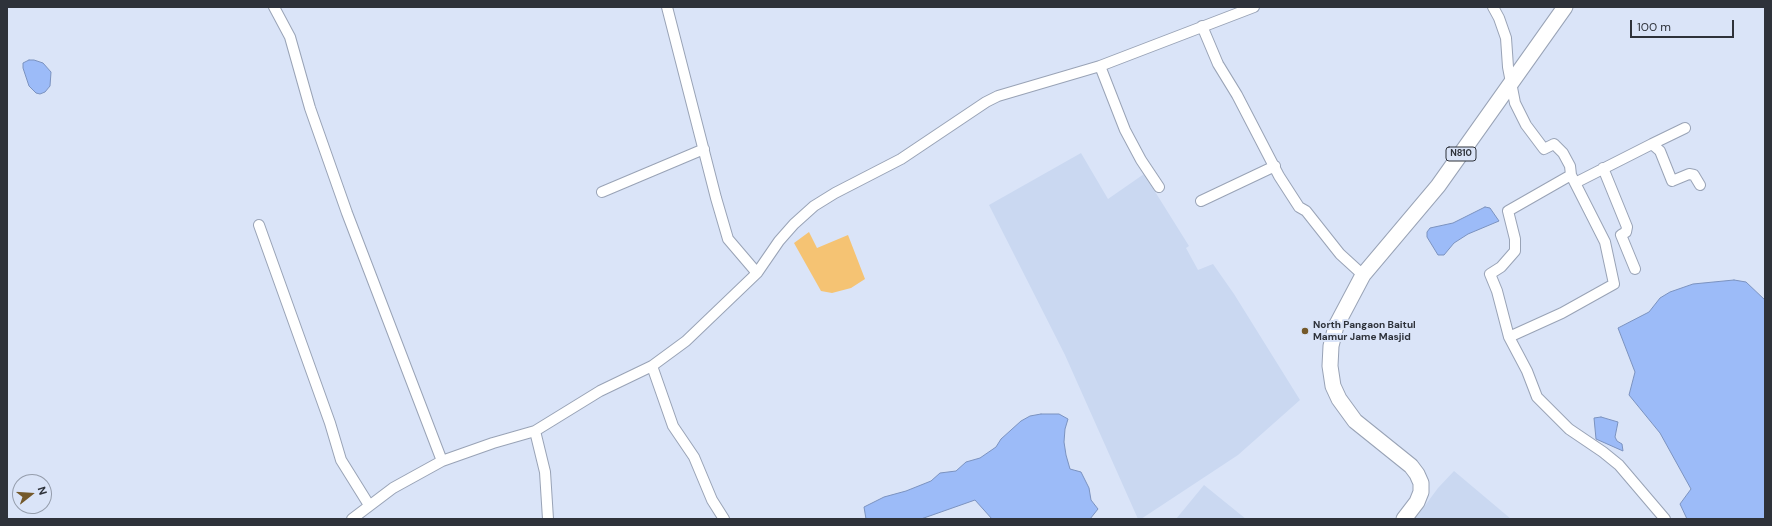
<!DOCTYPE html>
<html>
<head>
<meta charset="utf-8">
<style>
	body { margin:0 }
	#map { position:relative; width:1772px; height:526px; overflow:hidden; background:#dae4f8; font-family:"DM Sans",sans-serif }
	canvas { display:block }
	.frame { position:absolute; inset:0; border:8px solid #2e323a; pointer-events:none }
	.north { position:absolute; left:12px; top:474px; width:40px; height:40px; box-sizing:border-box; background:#dae4f8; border:1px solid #959dac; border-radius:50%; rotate:73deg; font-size:11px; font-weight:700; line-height:16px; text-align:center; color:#2e323a }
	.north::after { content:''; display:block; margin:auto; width:14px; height:18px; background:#74592b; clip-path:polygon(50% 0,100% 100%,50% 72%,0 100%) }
	.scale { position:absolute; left:1630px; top:20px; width:104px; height:18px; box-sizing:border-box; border:2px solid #2e323a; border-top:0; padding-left:5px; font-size:12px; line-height:14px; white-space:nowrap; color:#2e323a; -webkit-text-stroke:3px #dae4f8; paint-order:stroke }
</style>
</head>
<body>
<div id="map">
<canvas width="1772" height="526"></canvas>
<div class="frame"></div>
<div class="north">N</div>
<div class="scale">100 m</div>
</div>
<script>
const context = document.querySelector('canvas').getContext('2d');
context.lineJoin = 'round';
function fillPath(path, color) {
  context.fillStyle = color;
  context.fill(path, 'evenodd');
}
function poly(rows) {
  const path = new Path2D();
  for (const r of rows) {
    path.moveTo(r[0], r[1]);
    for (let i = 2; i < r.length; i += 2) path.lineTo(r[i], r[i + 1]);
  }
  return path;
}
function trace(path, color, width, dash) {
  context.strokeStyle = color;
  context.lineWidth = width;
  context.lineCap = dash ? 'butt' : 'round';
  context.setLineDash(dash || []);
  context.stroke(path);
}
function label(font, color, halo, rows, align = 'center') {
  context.font = font + ' "DM Sans",sans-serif';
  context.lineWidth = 4;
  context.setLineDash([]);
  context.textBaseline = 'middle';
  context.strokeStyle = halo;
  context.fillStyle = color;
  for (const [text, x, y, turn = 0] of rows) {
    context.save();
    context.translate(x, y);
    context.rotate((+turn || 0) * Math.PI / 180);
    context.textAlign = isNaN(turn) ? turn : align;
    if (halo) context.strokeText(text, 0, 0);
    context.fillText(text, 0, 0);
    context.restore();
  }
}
fillPath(poly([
	[1081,153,1108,199,1144,174,1189,246,1186,248,1198,270,1213,264,1234,294,1300,400,1238,455,1141,519,1138,519,1065,355,989,205],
	[1454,471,1511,519,1415,519,1438,488],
	[1204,485,1246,519,1176,519]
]), '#cad8f1');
fillPath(poly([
	[809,232,817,248,848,235,865,279,851,288,832,293,821,291,794,243]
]), '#f5c373');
const water = poly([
	[29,60,34,60,43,63,51,72,50,86,45,92,40,94,36,93,29,86,23,68,23,63,29,60],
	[1485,207,1490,208,1499,221,1468,234,1454,243,1444,255,1438,255,1427,237,1427,232,1430,228,1453,223,1485,207],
	[1734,280,1746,282,1765,300,1765,519,1687,519,1680,504,1691,489,1660,433,1629,395,1635,372,1618,328,1649,312,1660,298,1670,292,1693,284,1734,280],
	[1041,414,1059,414,1068,419,1065,429,1064,442,1066,455,1070,469,1081,472,1089,488,1091,500,1098,509,1090,519,992,519,975,500,921,519,866,519,864,507,884,497,906,491,931,481,940,473,956,471,966,462,980,458,996,447,1001,439,1021,421,1030,416,1041,414],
	[1601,417,1618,422,1615,437,1617,441,1622,444,1623,451,1596,439,1594,418,1601,417]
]);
fillPath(water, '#9cbbf8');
trace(water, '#7b92bf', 1);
const minor = poly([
	[274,7,290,37,310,108,347,213,442,461],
	[667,7,716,198,728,239,757,273],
	[1493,7,1499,18,1506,38,1508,67,1515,103,1526,125,1544,149,1554,144,1563,153,1570,166,1571,175,1508,211,1515,239,1515,251,1501,267,1490,274,1497,291,1509,337,1527,371,1537,397,1569,429,1603,452,1619,465,1665,519],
	[1202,26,1218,64,1237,95,1279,176,1299,207,1306,211,1340,254,1363,275],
	[1100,66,1125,130,1141,160,1159,187],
	[1652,144,1685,128],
	[1603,168,1627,227,1626,232,1621,235,1635,269],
	[1575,183,1652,144,1660,151,1672,181,1689,174,1694,175,1700,185],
	[602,192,704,149],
	[1201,201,1275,166],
	[259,225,330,423,341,460,369,505],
	[1509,337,1562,313,1614,284,1605,242,1571,175],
	[652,366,673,426,694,457,712,500,724,519],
	[535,431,545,472,548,519],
	[352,519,393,488,442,461,493,443,535,431,600,391,652,366,686,341,757,273,779,241,794,224,814,206,835,193,901,159,986,102,998,96,1100,66,1254,7]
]);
const highway = poly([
	[1404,519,1417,502,1421,492,1421,483,1417,474,1411,466,1355,421,1339,399,1333,386,1330,366,1331,346,1336,326,1363,275,1438,186,1565,7]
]);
trace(minor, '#99a3b6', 12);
trace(highway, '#99a3b6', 17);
trace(minor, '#fff', 10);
trace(highway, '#fff', 15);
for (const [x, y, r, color] of [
	[1305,331,4,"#74592b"]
]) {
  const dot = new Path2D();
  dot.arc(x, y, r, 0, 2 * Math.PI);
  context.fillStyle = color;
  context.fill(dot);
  trace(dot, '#dae4f8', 1.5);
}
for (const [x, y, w] of [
	[1461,154,30]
]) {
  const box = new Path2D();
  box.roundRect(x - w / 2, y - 7, w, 14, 3);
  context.fillStyle = '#dae4f8';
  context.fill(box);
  trace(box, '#2e323a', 1);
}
label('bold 9px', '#2e323a', null, [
	["N810",1461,154]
]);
label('bold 10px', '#2e323a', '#dae4f8', [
	["North Pangaon Baitul",1313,325],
	["Mamur Jame Masjid",1313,337]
], 'left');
</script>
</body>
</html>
